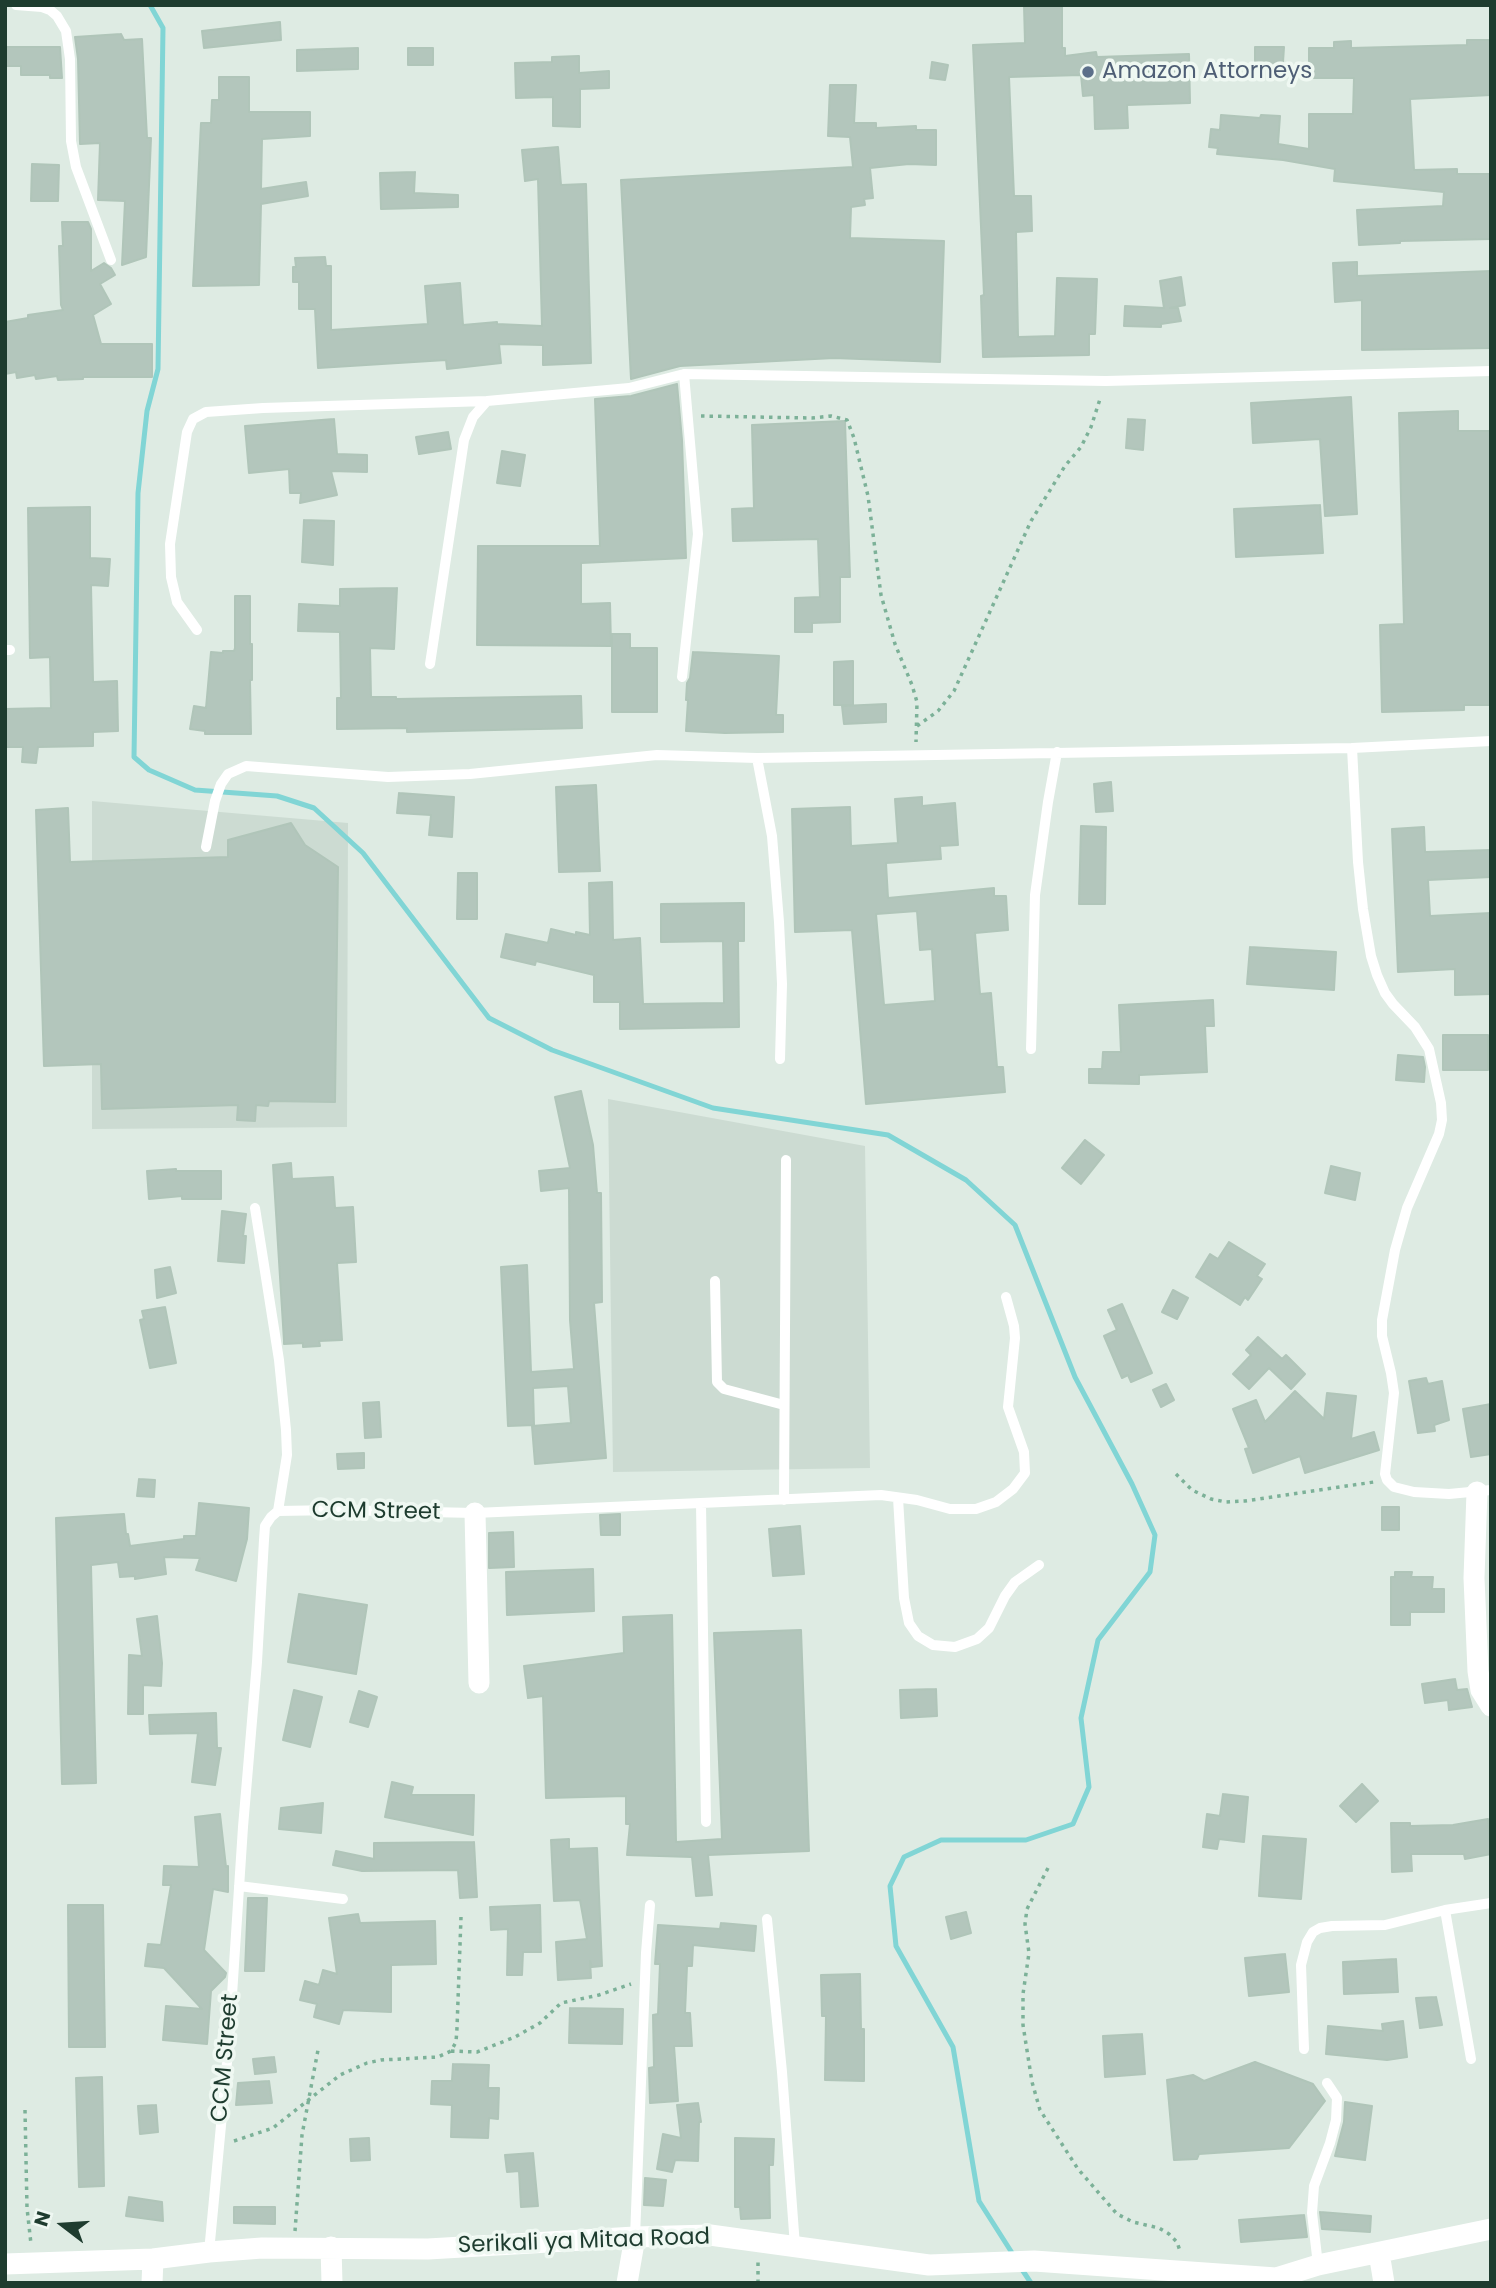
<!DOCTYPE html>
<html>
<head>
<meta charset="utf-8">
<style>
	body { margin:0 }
	#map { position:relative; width:1496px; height:2288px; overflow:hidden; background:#deebe3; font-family:Poppins,sans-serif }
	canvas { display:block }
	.frame { position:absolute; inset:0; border:7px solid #1e3c2f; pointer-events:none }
	.north { position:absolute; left:28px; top:2190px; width:70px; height:70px; -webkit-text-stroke:5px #eff8f2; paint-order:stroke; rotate:287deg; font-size:19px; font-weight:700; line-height:28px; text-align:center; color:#1e3c2f }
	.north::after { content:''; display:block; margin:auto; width:24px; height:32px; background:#1e3c2f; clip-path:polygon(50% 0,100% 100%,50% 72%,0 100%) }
</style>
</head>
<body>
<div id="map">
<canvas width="1496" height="2288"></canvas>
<div class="frame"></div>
<div class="north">N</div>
</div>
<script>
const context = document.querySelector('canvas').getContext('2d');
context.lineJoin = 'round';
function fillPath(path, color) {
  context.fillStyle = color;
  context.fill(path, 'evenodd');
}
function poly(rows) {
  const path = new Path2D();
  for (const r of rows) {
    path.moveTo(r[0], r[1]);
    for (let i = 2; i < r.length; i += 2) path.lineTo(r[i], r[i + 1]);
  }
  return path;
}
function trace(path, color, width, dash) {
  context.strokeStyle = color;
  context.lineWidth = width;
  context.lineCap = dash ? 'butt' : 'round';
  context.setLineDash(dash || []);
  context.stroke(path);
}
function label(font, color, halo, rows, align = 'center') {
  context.font = font + ' Poppins,sans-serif';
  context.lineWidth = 7;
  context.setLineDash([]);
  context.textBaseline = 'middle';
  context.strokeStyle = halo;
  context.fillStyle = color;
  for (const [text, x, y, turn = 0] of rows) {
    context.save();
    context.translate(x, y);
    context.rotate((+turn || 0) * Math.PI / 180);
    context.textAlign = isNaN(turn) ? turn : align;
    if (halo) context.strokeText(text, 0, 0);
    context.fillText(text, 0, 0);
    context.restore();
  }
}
fillPath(poly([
	[92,801,348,823,347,1127,92,1129],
	[608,1099,865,1146,870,1468,613,1472]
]), '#ccdbd2');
trace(poly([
	[150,5,163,28,158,369,147,411,138,493,134,757,149,770,195,790,277,796,314,808,363,853,489,1018,552,1050,713,1108,888,1135,966,1180,1015,1225,1075,1377,1132,1484,1155,1535,1150,1572,1098,1640,1081,1718,1089,1787,1073,1824,1026,1840,941,1840,904,1857,890,1886,896,1946,953,2047,979,2201,1014,2256],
	[1021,2268,1031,2283]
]), '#81d5d5', 5);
const building = poly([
	[1024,5,1062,5,1062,48,1065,48,1065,56,1096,52,1097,57,1189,54,1190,103,1127,105,1128,128,1095,129,1094,95,1083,96,1081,75,1009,77,1014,196,1031,196,1032,231,1016,232,1018,337,1055,336,1057,278,1097,279,1095,334,1089,334,1089,355,983,357,981,296,984,295,973,45,1025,43,1024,5],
	[280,22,281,40,204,48,202,31,280,22],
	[121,34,124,40,142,39,147,138,151,138,146,257,122,265,125,201,98,200,100,143,80,144,78,59,75,37,121,34],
	[1467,40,1491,40,1491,95,1410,99,1414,170,1457,169,1457,174,1491,174,1491,239,1400,241,1400,243,1359,245,1357,210,1443,206,1444,192,1334,181,1335,169,1283,160,1217,154,1218,148,1209,147,1211,129,1220,130,1221,115,1260,118,1261,115,1280,116,1278,144,1309,149,1309,114,1353,114,1354,78,1309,78,1309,48,1334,48,1334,42,1351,41,1351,48,1467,45,1467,40],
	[5,47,60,47,62,78,50,78,50,75,21,75,21,66,5,66,5,47],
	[1255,47,1284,47,1282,78,1255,77,1255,47],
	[358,48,358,69,297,71,297,50,358,48],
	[408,48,433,48,433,65,408,65,408,48],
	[579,56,579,73,609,71,609,88,580,89,580,127,553,126,553,97,516,98,515,63,552,62,552,57,579,56],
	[932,62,948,65,945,80,930,78,932,62],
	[219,77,249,77,249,112,310,112,310,136,262,139,261,189,306,182,308,196,261,204,259,285,193,286,201,123,211,123,212,100,219,100,219,77],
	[830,85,856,85,854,123,876,123,876,128,916,126,916,130,936,130,936,165,909,164,870,168,873,198,864,199,865,205,851,207,850,238,944,241,940,362,834,358,680,366,631,379,621,180,853,167,850,137,828,136,830,85],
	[558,147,561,185,586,184,591,363,543,365,543,345,499,344,501,363,447,369,446,360,318,368,315,309,299,309,299,282,293,282,293,267,296,267,295,258,325,257,326,266,331,266,331,330,428,324,425,286,460,283,463,325,497,322,497,324,542,326,538,179,525,181,522,150,558,147],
	[32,164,59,165,58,201,31,201,32,164],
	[415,172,414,193,458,195,458,207,381,209,380,173,415,172],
	[62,222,88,222,91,229,91,271,104,263,111,268,115,275,100,284,111,304,93,315,101,344,152,344,152,377,83,377,83,379,58,380,57,376,36,379,35,375,17,378,16,372,5,374,5,322,28,318,28,315,63,310,61,305,59,246,63,246,62,222],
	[1357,262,1357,276,1491,271,1491,348,1362,350,1362,300,1335,302,1333,263,1357,262],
	[1181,277,1185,305,1170,308,1178,308,1181,321,1161,324,1161,327,1124,326,1125,306,1164,308,1160,281,1181,277],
	[677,384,682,440,686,558,581,563,581,604,610,603,611,646,477,645,478,546,600,546,595,399,631,396,677,384],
	[1351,397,1357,514,1325,516,1320,439,1253,443,1251,403,1351,397],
	[1458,411,1458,431,1491,431,1491,705,1464,705,1464,710,1382,712,1380,625,1404,624,1399,413,1458,411],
	[334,419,337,454,367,455,367,472,331,471,337,495,300,503,301,493,290,493,289,469,249,473,245,426,334,419],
	[1128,419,1145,420,1143,450,1126,448,1128,419],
	[845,421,850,577,840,577,840,622,812,623,812,632,795,632,795,598,820,597,818,539,733,541,732,509,754,508,752,425,845,421],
	[448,432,451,449,419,454,416,437,448,432],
	[502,451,525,455,520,486,497,483,502,451],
	[1320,505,1323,553,1236,557,1234,509,1320,505],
	[90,507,90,558,110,559,108,586,91,585,93,682,117,681,118,731,93,732,93,746,38,747,36,763,22,762,23,747,5,747,5,709,51,708,50,657,30,658,28,508,90,507],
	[304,520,334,521,333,565,302,562,304,520],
	[397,588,394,649,370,648,371,697,396,697,396,699,581,696,582,728,407,732,407,728,337,729,337,698,341,698,340,632,298,631,299,604,340,606,340,589,397,588],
	[235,596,250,596,250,644,252,644,252,680,250,680,251,734,205,734,205,731,190,729,194,706,206,708,211,652,223,653,223,651,234,651,235,648,235,596],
	[612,634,630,634,630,648,657,648,657,712,612,712,612,634],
	[693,652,779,656,776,715,783,715,783,732,725,733,686,731,688,700,686,700,687,683,690,678,693,652],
	[853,661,853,705,834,705,834,662,853,661],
	[886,704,886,722,844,724,842,706,886,704],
	[1111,782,1113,811,1096,812,1094,784,1111,782],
	[596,785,600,871,559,872,556,787,596,785],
	[399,793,454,797,452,837,429,835,431,815,397,813,399,793],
	[922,797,922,806,955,803,958,845,940,846,941,859,886,863,888,898,994,888,994,896,1006,896,1008,930,975,933,980,994,991,993,997,1067,1003,1067,1005,1092,866,1104,852,930,795,932,792,809,850,807,851,846,898,843,895,799,922,797],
	[917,911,920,950,932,949,935,1001,884,1005,876,914,917,911],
	[68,808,70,862,228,857,228,840,291,823,305,845,338,867,335,1102,269,1101,268,1106,256,1105,255,1121,237,1120,238,1105,102,1109,101,1064,44,1066,36,810,68,808],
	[1081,826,1106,827,1105,904,1079,904,1081,826],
	[1424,827,1425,852,1491,850,1491,877,1428,880,1430,916,1491,913,1491,994,1455,995,1455,969,1398,972,1392,829,1424,827],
	[458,873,477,873,477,919,457,919,458,873],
	[612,882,613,940,640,938,643,1004,724,1003,723,941,661,942,661,904,744,903,744,941,738,941,739,1027,620,1029,620,1002,594,1002,594,975,536,961,535,965,501,957,506,934,548,943,551,929,576,935,576,932,590,935,589,883,612,882],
	[1250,947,1336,952,1334,990,1247,984,1250,947],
	[1213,1000,1214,1026,1205,1026,1207,1072,1139,1075,1139,1084,1089,1083,1089,1069,1102,1069,1103,1052,1121,1052,1119,1005,1213,1000],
	[1443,1035,1488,1035,1488,1070,1443,1070,1443,1035],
	[1398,1055,1423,1057,1425,1067,1424,1082,1396,1080,1398,1055],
	[581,1091,593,1145,597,1193,601,1193,602,1302,594,1303,606,1458,535,1464,532,1426,571,1423,568,1386,533,1388,534,1425,508,1426,501,1267,527,1265,531,1372,574,1369,570,1320,569,1188,541,1191,539,1171,570,1168,555,1097,581,1091],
	[1085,1140,1104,1155,1081,1184,1062,1168,1085,1140],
	[291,1163,292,1179,333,1177,335,1208,353,1207,356,1262,337,1263,342,1340,319,1341,320,1346,303,1347,303,1343,284,1344,284,1341,273,1165,291,1163],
	[1331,1166,1360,1173,1355,1200,1325,1193,1331,1166],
	[176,1169,176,1171,221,1171,221,1199,182,1199,182,1196,149,1199,147,1171,176,1169],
	[222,1211,246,1214,243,1236,246,1236,244,1263,218,1261,222,1211],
	[1229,1242,1265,1264,1257,1276,1262,1279,1248,1300,1245,1297,1240,1305,1196,1277,1210,1254,1218,1259,1229,1242],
	[170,1267,176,1293,157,1298,155,1270,170,1267],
	[1173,1290,1188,1298,1177,1319,1162,1312,1173,1290],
	[1122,1304,1152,1373,1131,1382,1128,1375,1122,1378,1104,1336,1117,1330,1108,1310,1122,1304],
	[165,1307,176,1363,150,1368,140,1320,144,1319,142,1311,165,1307],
	[1258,1337,1282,1359,1286,1355,1305,1374,1291,1389,1269,1368,1249,1389,1233,1374,1251,1355,1246,1350,1258,1337],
	[1426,1378,1428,1384,1442,1381,1449,1420,1434,1425,1435,1431,1418,1433,1409,1381,1426,1378],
	[1166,1384,1174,1400,1161,1407,1153,1390,1166,1384],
	[1295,1391,1324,1419,1327,1393,1356,1396,1351,1439,1374,1432,1379,1450,1305,1473,1300,1456,1253,1473,1245,1449,1249,1448,1233,1409,1256,1400,1265,1422,1295,1391],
	[379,1402,381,1437,365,1438,363,1403,379,1402],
	[1491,1404,1491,1454,1471,1457,1463,1409,1491,1404],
	[364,1453,364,1468,338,1469,337,1454,364,1453],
	[139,1479,155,1480,154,1497,137,1496,139,1479],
	[199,1503,249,1508,247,1539,236,1581,196,1570,200,1558,164,1557,166,1574,135,1579,135,1576,120,1577,118,1562,91,1565,96,1783,62,1784,56,1518,124,1514,126,1534,128,1534,130,1546,184,1539,184,1536,196,1536,199,1503],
	[1382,1507,1399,1507,1399,1530,1382,1530,1382,1507],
	[620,1514,620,1535,601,1535,600,1515,620,1514],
	[800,1526,804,1574,773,1576,769,1529,800,1526],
	[513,1532,514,1567,489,1568,489,1533,513,1532],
	[593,1569,594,1611,507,1615,506,1572,593,1569],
	[1395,1572,1412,1572,1411,1577,1433,1577,1432,1589,1444,1589,1444,1612,1410,1612,1410,1625,1391,1625,1391,1577,1395,1577,1395,1572],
	[299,1594,367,1605,356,1674,288,1662,299,1594],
	[672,1615,676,1842,722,1839,714,1633,801,1630,809,1851,708,1855,712,1895,696,1896,692,1857,627,1855,630,1824,626,1824,626,1796,546,1798,543,1696,528,1698,524,1666,624,1653,623,1617,672,1615],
	[157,1616,162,1663,161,1686,143,1685,143,1714,128,1714,129,1655,142,1656,137,1619,157,1616],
	[1455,1679,1457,1690,1467,1689,1472,1707,1449,1710,1448,1700,1425,1703,1422,1684,1455,1679],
	[936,1689,937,1716,901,1718,900,1690,936,1689],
	[294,1690,322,1697,310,1747,283,1740,294,1690],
	[359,1691,377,1697,368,1727,350,1722,359,1691],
	[216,1713,217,1748,221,1748,215,1785,192,1782,198,1733,150,1734,149,1715,216,1713],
	[392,1782,413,1787,411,1795,474,1795,473,1835,385,1817,392,1782],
	[1362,1784,1378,1801,1356,1822,1340,1806,1362,1784],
	[1223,1794,1248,1797,1244,1842,1219,1839,1217,1849,1203,1847,1207,1814,1220,1816,1223,1794],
	[323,1803,321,1833,279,1829,281,1808,323,1803],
	[220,1814,226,1867,228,1866,228,1892,213,1889,204,1950,226,1973,225,1977,211,1991,207,2044,163,2040,166,2006,202,2009,164,1968,145,1966,148,1944,161,1945,171,1885,163,1885,164,1866,199,1867,195,1817,220,1814],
	[1488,1819,1491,1854,1465,1859,1464,1854,1411,1854,1412,1871,1392,1872,1391,1823,1410,1823,1410,1826,1453,1825,1488,1819],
	[1263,1836,1306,1839,1301,1899,1259,1896,1263,1836],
	[569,1839,569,1849,597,1848,602,1966,592,1967,590,1961,591,1978,558,1980,556,1942,587,1939,580,1900,554,1901,551,1840,569,1839],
	[474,1842,477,1897,460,1898,458,1870,362,1871,333,1865,336,1851,374,1859,374,1843,474,1842],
	[248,1898,267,1898,264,1971,245,1971,248,1898],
	[68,1905,103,1905,105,2047,69,2047,68,1905],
	[540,1905,541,1952,523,1952,522,1975,507,1975,508,1929,491,1930,490,1907,540,1905],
	[966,1912,971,1933,951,1939,946,1917,966,1912],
	[358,1914,360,1923,435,1921,436,1964,391,1965,391,2012,343,2010,339,2024,314,2017,317,2004,300,2000,305,1981,319,1985,323,1970,337,1974,329,1918,358,1914],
	[721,1923,756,1926,754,1951,693,1945,692,1966,687,1966,685,2013,690,2013,692,2046,674,2046,678,2101,650,2103,649,2068,654,2067,653,2015,658,2014,660,1964,655,1964,658,1925,720,1929,721,1923],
	[1285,1954,1289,1992,1249,1996,1245,1958,1285,1954],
	[1396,1959,1398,1992,1344,1994,1343,1962,1396,1959],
	[860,1974,861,2029,864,2029,864,2081,825,2080,826,2016,822,2016,821,1975,860,1974],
	[1436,1997,1442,2025,1420,2028,1416,1998,1436,1997],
	[570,2008,623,2009,622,2044,569,2043,570,2008],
	[1403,2021,1407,2057,1387,2060,1326,2054,1328,2026,1383,2031,1382,2024,1403,2021],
	[1142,2034,1145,2074,1105,2077,1103,2036,1142,2034],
	[274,2057,276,2072,255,2074,253,2059,274,2057],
	[1255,2062,1313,2084,1325,2101,1289,2148,1199,2154,1197,2159,1174,2160,1167,2080,1193,2075,1204,2081,1255,2062],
	[453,2064,489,2065,488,2088,499,2088,498,2119,489,2118,488,2138,451,2137,452,2105,431,2104,432,2081,452,2081,453,2064],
	[102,2077,104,2186,79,2187,76,2078,102,2077],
	[269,2081,272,2103,236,2105,238,2083,269,2081],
	[1345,2102,1372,2106,1365,2160,1335,2156,1344,2122,1345,2102],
	[698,2103,701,2122,699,2122,698,2161,675,2160,672,2172,657,2169,663,2134,681,2138,677,2105,698,2103],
	[156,2105,158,2132,140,2134,138,2106,156,2105],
	[369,2138,370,2160,351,2161,350,2139,369,2138],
	[735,2138,774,2139,773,2165,769,2165,770,2218,741,2219,740,2207,735,2207,735,2138],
	[533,2153,538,2206,521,2207,519,2171,507,2172,505,2155,533,2153],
	[645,2178,666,2180,663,2206,644,2205,645,2178],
	[129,2197,162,2202,163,2221,126,2216,129,2197],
	[234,2207,275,2207,275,2224,234,2223,234,2207],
	[1320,2212,1371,2216,1370,2232,1322,2229,1320,2212],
	[1304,2215,1307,2237,1241,2242,1239,2220,1304,2215]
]);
fillPath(building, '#b3c6bc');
trace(building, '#b0c5b9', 2);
trace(poly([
	[701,416,812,418,831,416,847,420,854,438,868,496,881,595,895,644,912,685,917,702,916,742],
	[917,726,938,711,954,691,1031,521,1065,466,1081,447,1091,427,1101,396],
	[1176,1474,1192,1490,1211,1499,1226,1502,1245,1501,1374,1482],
	[1048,1868,1027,1909,1025,1924,1029,1953,1023,1994,1023,2025,1032,2082,1040,2110,1078,2169,1117,2214,1133,2222,1159,2228,1169,2234,1177,2242,1180,2251],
	[451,2051,477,2052,515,2037,540,2023,561,2003,599,1995,631,1984],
	[25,2110,27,2208,31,2244],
	[234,2141,273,2128,340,2075,367,2063,381,2060,438,2057,451,2051,456,2042,457,2028,461,1917],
	[295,2231,302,2135,318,2050],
	[758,2283,758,2261]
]), '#7cb198', 3.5, [3.5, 5]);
trace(poly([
	[16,5,42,7,50,10,57,16,66,31,70,59,71,141,76,167,111,260],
	[197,630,177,602,171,577,170,544,187,432,193,419,206,412,263,408,487,401],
	[5,650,10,650],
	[430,664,464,440,473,417,487,401,629,388,684,374,1106,381,1491,371],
	[682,677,698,534,684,374],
	[1352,748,1358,862,1363,909,1371,956,1377,975,1385,993,1393,1004,1415,1027,1429,1049,1441,1103,1442,1120,1439,1134,1407,1208,1395,1250,1382,1320,1382,1336,1391,1373,1394,1393,1385,1474,1387,1480,1394,1487,1414,1492,1449,1494,1491,1490],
	[757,758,772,836,779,922,782,984,780,1059],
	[206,847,215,801,221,784,228,774,246,766,388,777,470,774,657,755,757,758,1352,748,1491,741],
	[1031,1049,1035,895,1048,802,1057,752],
	[255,1208,279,1360,286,1430,287,1455,278,1511],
	[715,1281,717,1382,724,1389,784,1405],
	[898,1498,904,1598,909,1623,918,1636,933,1645,955,1647,977,1639,989,1628,1005,1596,1015,1582,1039,1565],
	[784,1500,786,1160],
	[701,1504,706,1822],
	[239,1886,343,1899],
	[1445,1910,1471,2059],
	[767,1919,782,2072,795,2246],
	[1304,2049,1301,1965,1307,1942,1313,1932,1320,1928,1332,1926,1385,1925,1445,1910,1491,1903],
	[635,2237,646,1953,650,1905],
	[209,2252,229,2041,243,1827,257,1662,264,1540,265,1526,271,1517,278,1511,336,1510,475,1513,881,1495,917,1500,950,1509,976,1509,996,1502,1013,1489,1025,1473,1024,1452,1008,1407,1015,1338,1014,1326,1006,1297],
	[1318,2265,1312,2213,1314,2186,1330,2143,1336,2120,1337,2098,1327,2083]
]), '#fff', 10);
trace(poly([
	[1477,1492,1474,1578,1478,1671,1481,1690,1491,1706],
	[475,1513,479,1683],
	[331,2247,332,2283],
	[1379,2253,1384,2283],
	[5,2264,153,2259,209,2252,262,2248,428,2249,635,2237,710,2235,929,2265,1034,2261,1276,2278,1318,2265,1491,2229],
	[152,2283,153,2259],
	[627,2283,635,2237]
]), '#fff', 21);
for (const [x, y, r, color] of [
	[1088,72,7,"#5c6f8a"]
]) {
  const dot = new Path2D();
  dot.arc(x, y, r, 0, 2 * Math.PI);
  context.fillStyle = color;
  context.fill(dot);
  trace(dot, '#eff8f2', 2.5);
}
label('23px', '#4e5e75', '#eff8f2', [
	["Amazon Attorneys",1102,72]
], 'left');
label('23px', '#1e3c2f', '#eff8f2', [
	["CCM Street",376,1512,1],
	["CCM Street",226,2058,-85],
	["Serikali ya Mitaa Road",584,2242,-2]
]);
</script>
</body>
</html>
